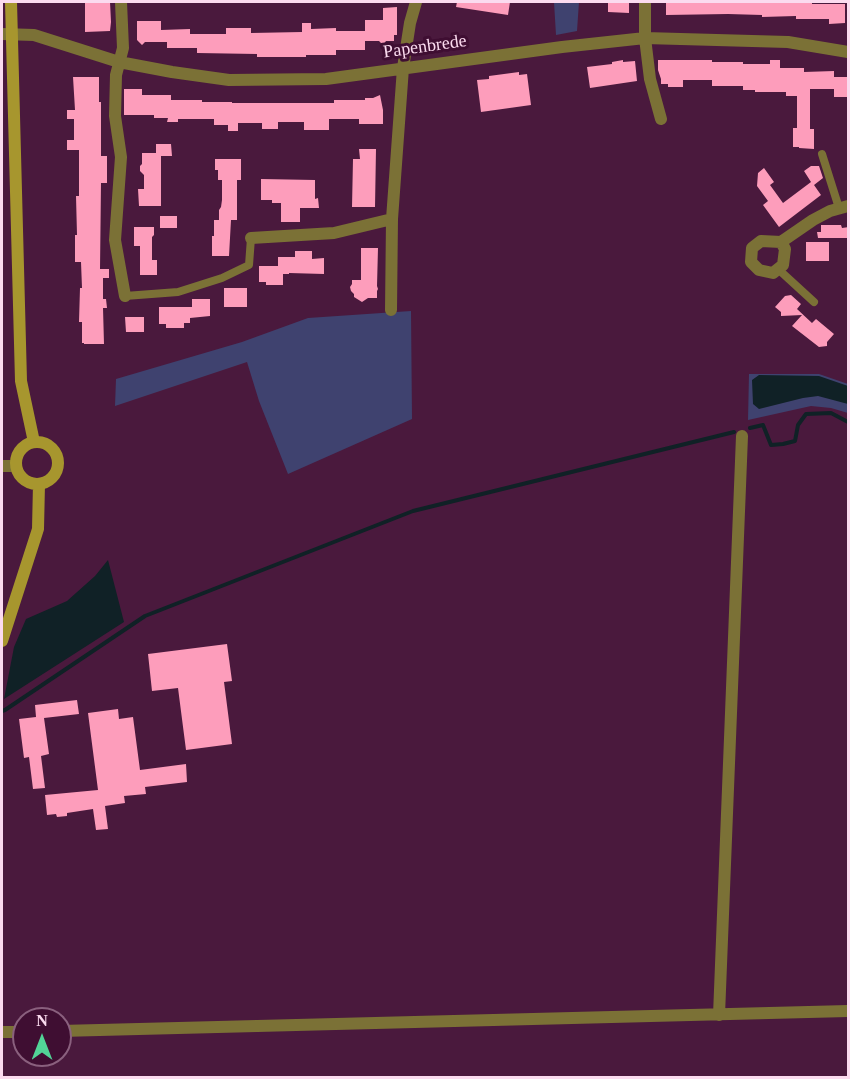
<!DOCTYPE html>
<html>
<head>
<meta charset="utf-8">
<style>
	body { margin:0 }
	#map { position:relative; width:850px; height:1079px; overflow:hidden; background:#4a193d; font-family:"Times New Roman",serif }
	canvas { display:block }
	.frame { position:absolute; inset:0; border:3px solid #fbdbef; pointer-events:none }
	.north { position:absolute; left:12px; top:1007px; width:60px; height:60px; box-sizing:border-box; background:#3f0e32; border:2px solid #8a607e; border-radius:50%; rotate:0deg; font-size:16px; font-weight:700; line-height:24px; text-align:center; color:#fbdbef }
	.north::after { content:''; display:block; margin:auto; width:21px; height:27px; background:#52d397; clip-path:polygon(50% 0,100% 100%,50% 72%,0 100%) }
</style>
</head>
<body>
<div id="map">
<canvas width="850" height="1079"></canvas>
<div class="frame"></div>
<div class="north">N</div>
</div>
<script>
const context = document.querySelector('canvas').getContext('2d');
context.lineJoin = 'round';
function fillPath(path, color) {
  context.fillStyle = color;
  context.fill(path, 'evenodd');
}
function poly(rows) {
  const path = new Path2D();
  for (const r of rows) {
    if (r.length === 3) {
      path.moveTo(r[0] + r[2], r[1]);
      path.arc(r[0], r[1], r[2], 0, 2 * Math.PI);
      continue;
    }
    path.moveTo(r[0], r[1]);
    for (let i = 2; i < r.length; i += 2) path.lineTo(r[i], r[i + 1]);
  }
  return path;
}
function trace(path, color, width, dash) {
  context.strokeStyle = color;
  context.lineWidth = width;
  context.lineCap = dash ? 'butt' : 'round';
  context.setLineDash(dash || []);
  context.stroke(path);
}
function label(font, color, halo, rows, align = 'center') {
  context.font = font + ' "Times New Roman",serif';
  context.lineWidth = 6;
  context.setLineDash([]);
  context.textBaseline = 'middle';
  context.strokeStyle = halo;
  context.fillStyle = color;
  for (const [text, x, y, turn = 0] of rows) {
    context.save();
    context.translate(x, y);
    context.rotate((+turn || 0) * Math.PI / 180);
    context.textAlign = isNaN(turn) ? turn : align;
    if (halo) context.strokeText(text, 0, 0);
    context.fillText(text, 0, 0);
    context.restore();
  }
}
fillPath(poly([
	[554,2,579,2,577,31,556,35],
	[411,311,412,419,288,474,259,401,247,362,115,406,116,379,242,342,308,318],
	[749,374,819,374,848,384,848,413,831,408,811,406,748,420]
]), '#3f426f');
fillPath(poly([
	[759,375,819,376,848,386,848,404,818,396,803,398,759,409,753,404,752,380],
	[108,560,124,622,4,699,14,647,26,619,67,601,95,576]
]), '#102126');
trace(poly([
	[750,428,763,425,771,445,783,444,795,441,798,425,806,414,831,413,848,422],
	[2,711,5,710,145,616,413,511,734,432]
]), '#102126', 4);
fillPath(poly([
	[85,2,110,2,111,22,110,31,85,32],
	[457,2,510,2,508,15,456,7],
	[608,2,629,2,629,13,608,12],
	[666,2,812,2,812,4,845,4,845,23,829,24,829,19,796,19,796,16,762,17,762,15,728,14,666,15],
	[397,7,397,35,394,35,394,41,386,41,383,45,379,41,365,41,365,50,336,50,336,55,306,55,306,57,257,57,257,54,197,53,197,48,167,48,167,42,145,42,142,45,137,40,137,21,161,21,161,30,190,29,190,34,226,34,226,28,251,28,251,33,302,32,302,23,311,23,311,29,336,28,336,31,365,31,365,20,383,20,383,8],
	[623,60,623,62,635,61,637,81,590,88,587,67,612,64,612,62],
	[658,60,712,60,712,62,743,62,743,64,770,64,770,60,780,60,780,68,804,68,804,72,834,71,834,77,849,77,849,97,834,97,834,89,810,89,810,129,814,129,814,149,799,148,799,147,793,147,793,128,797,128,797,96,786,96,786,92,755,92,755,90,743,90,743,86,712,86,712,80,683,80,683,87,668,87,668,84,661,84,661,79,658,70],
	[519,72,519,75,527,74,531,105,481,112,477,80,489,79,489,76],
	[73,77,99,77,99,102,101,102,101,156,107,156,107,183,101,183,100,269,109,269,109,278,103,278,103,299,106,299,107,308,103,308,104,344,84,344,84,343,82,343,82,322,79,322,80,288,82,288,81,262,75,262,75,235,77,235,76,196,79,196,79,150,67,150,67,140,74,140,74,119,67,119,67,110,75,110],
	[124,89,142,89,142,95,171,95,171,100,202,100,202,102,232,102,232,103,334,103,334,100,365,100,365,98,373,98,380,95,383,110,383,124,359,124,359,119,329,119,329,130,304,130,304,122,278,122,278,129,262,129,262,123,238,123,238,131,228,131,228,125,214,125,214,119,178,119,178,122,167,122,168,118,154,118,154,115,124,115],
	[156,144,171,144,172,156,161,156,161,206,139,206,138,189,144,189,144,175,140,171,140,166,142,164,142,153,156,153],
	[359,149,376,149,375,207,352,207,353,159,360,159],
	[215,159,241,159,241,180,237,180,237,220,231,220,229,256,212,256,212,236,214,236,214,220,219,220,219,210,221,207,222,200,222,180,218,180,218,170,215,170],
	[811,166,819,166,823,178,814,185,821,195,779,227,763,205,768,201,757,186,758,173,764,168,774,182,770,185,783,203,811,182,804,171],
	[261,179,315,180,315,199,318,198,319,208,300,208,300,222,281,222,281,203,272,203,272,200,261,200],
	[160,216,177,216,177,228,160,228],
	[821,225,841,225,842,228,849,227,849,238,818,238,817,232,821,232],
	[134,227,154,227,154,235,152,237,152,260,157,260,157,275,140,275,140,246,134,246],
	[806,242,829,242,829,261,806,261],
	[361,248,378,248,377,286,378,289,377,291,377,298,368,298,362,302,354,297,354,294,351,291,350,287,352,284,352,280,361,280],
	[295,251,312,251,312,259,324,258,324,274,289,273,289,274,283,274,283,285,266,285,266,282,259,282,259,266,278,266,278,257,295,257],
	[224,288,247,288,247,307,224,307],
	[791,295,801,304,797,309,812,323,816,319,834,334,827,342,827,346,819,347,792,326,802,315,781,316,781,312,775,307,785,296],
	[192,299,210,299,210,316,190,318,190,323,184,323,184,328,166,328,166,324,159,324,159,307,192,307],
	[125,317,144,317,144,332,126,332],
	[227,644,232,681,224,682,232,744,186,750,178,688,152,691,148,654],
	[77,700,79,714,44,718,49,754,41,756,45,788,33,789,29,757,24,758,19,719,36,717,35,705],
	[118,709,119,719,133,717,140,770,186,764,187,782,145,787,146,794,124,796,125,803,105,806,108,829,96,830,93,809,67,813,67,816,57,817,56,814,47,815,45,795,98,790,88,713]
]), '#fd9dbb');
trace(poly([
	[822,154,839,208],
	[778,269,814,302],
	[125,296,178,292,222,278,249,265,251,238]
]), '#7b7136', 8);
trace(poly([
	[121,2,123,48,116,75,115,116,121,157,115,240,125,296],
	[645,2,645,38,650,79,661,119],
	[2,34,34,35,119,62,172,72,229,80,326,79,562,47,645,38,788,42,848,52],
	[251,238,334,233,392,219],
	[781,242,785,249,783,265,773,273,759,270,751,262,752,248,761,241,781,242,813,220,830,211,848,206],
	[391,310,392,219,403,68,410,23,416,2],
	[2,466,16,466],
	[719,1015,742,436],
	[60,1031,848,1011],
	[2,1032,24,1032]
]), '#7b7136', 12);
trace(poly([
	[11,2,21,381,34,442],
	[37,463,21],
	[2,641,38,529,39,484]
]), '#a7962e', 12);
label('18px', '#fbdbef', '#3f0e32', [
	["Papenbrede",425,47,-8]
]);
</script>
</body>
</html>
